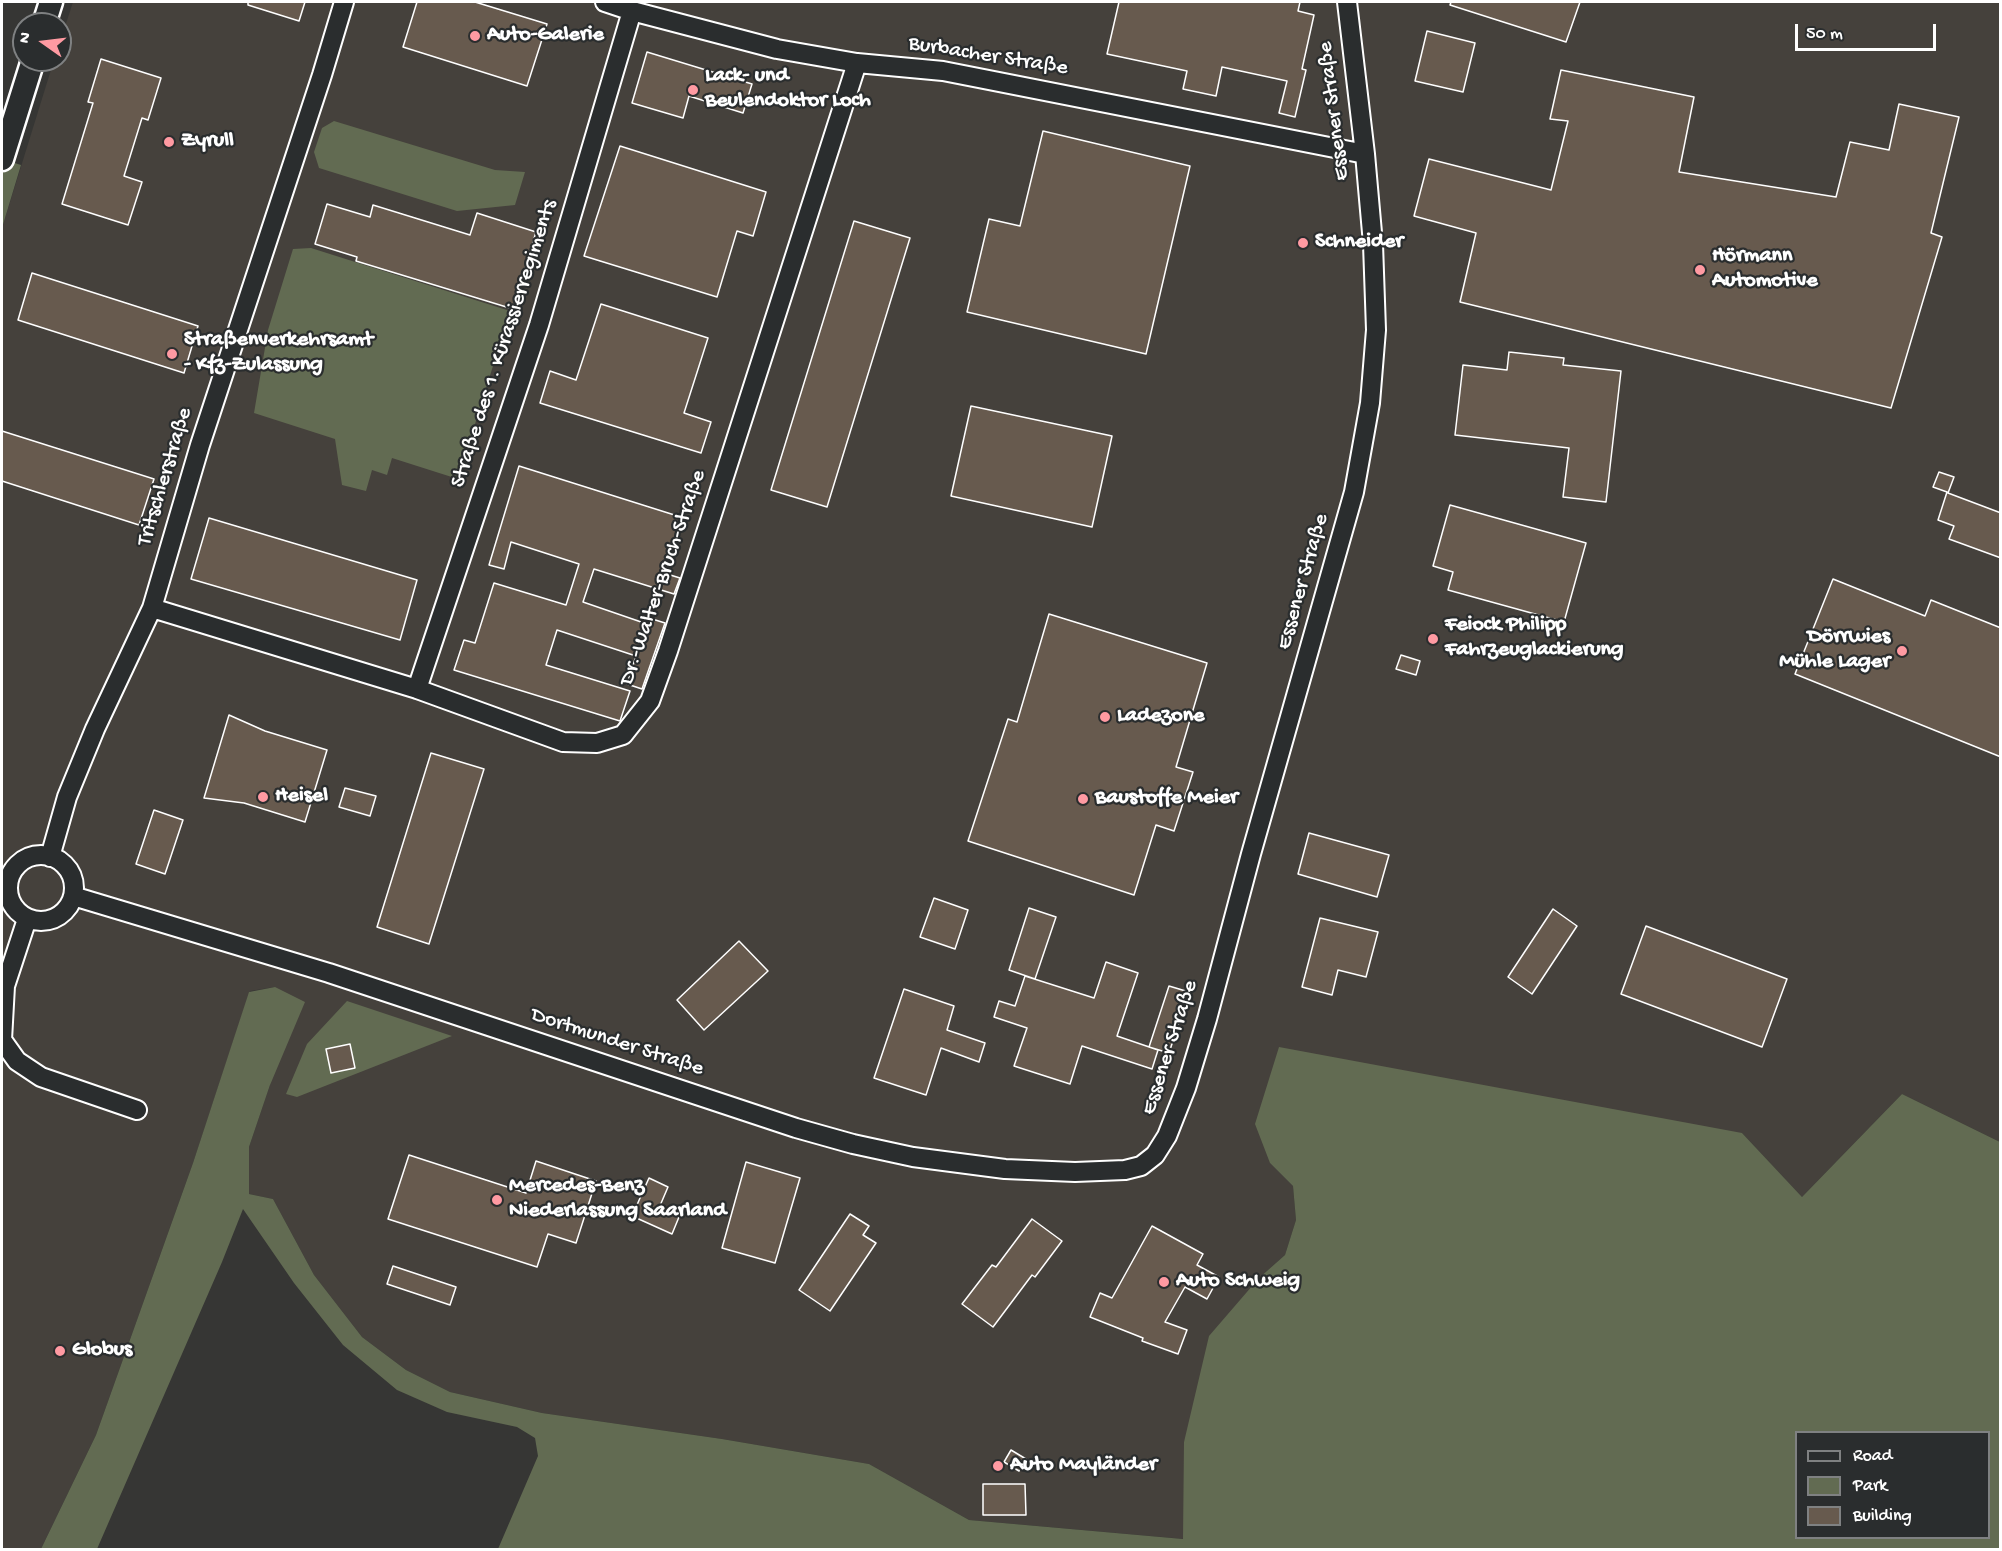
<!DOCTYPE html>
<html>
<head>
<meta charset="utf-8">
<style>
	body { margin:0 }
	#map { position:relative; width:2002px; height:1551px; overflow:hidden; background:#363634; font-family:"Gochi Hand",sans-serif }
	canvas { display:block }
	.frame { position:absolute; inset:0; border:3px solid #fff; pointer-events:none }
	.legend { position:absolute; left:1795px; top:1431px; width:195px; height:108px; box-sizing:border-box; background:#2a2d2e; border:2px solid #7f8182; margin:0; padding:8px 10px; list-style:none; font-size:18px; color:#fff }
	.legend li { display:flex; align-items:center; gap:12px; height:30px }
	.legend b { width:30px; border:2px solid #7f8182 }
	.north { position:absolute; left:12px; top:12px; width:60px; height:60px; box-sizing:border-box; background:#2a2d2e; border:2px solid #7f8182; border-radius:50%; rotate:284deg; font-size:16px; font-weight:700; line-height:24px; text-align:center; color:#fff }
	.north::after { content:''; display:block; margin:auto; width:21px; height:27px; background:#ff9aa2; clip-path:polygon(50% 0,100% 100%,50% 72%,0 100%) }
	.scale { position:absolute; left:1795px; top:24px; width:141px; height:27px; box-sizing:border-box; border:3px solid #fff; border-top:0; padding-left:8px; font-size:18px; line-height:21px; white-space:nowrap; color:#fff; -webkit-text-stroke:4px #2a2d2e; paint-order:stroke }
</style>
</head>
<body>
<div id="map">
<canvas width="2002" height="1551"></canvas>
<div class="frame"></div>
<ul class="legend">
<li><b style="height:8px;background:#2a2d2e"></b>Road</li>
<li><b style="height:16px;background:#626b52"></b>Park</li>
<li><b style="height:16px;background:#675a4e"></b>Building</li>
</ul>
<div class="north">N</div>
<div class="scale">50 m</div>
</div>
<script>
const context = document.querySelector('canvas').getContext('2d');
context.lineJoin = 'round';
function fillPath(path, color) {
  context.fillStyle = color;
  context.fill(path, 'evenodd');
}
function poly(rows) {
  const path = new Path2D();
  for (const r of rows) {
    if (r.length === 3) {
      path.moveTo(r[0] + r[2], r[1]);
      path.arc(r[0], r[1], r[2], 0, 2 * Math.PI);
      continue;
    }
    path.moveTo(r[0], r[1]);
    for (let i = 2; i < r.length; i += 2) path.lineTo(r[i], r[i + 1]);
  }
  return path;
}
function trace(path, color, width, dash) {
  context.strokeStyle = color;
  context.lineWidth = width;
  context.lineCap = dash ? 'butt' : 'round';
  context.setLineDash(dash || []);
  context.stroke(path);
}
function label(font, color, halo, rows, align = 'center') {
  context.font = font + ' "Gochi Hand",sans-serif';
  context.lineWidth = 4.5;
  context.setLineDash([]);
  context.textBaseline = 'middle';
  context.strokeStyle = halo;
  context.fillStyle = color;
  for (const [text, x, y, turn = 0] of rows) {
    context.save();
    context.translate(x, y);
    context.rotate((+turn || 0) * Math.PI / 180);
    context.textAlign = isNaN(turn) ? turn : align;
    if (halo) context.strokeText(text, 0, 0);
    context.fillText(text, 0, 0);
    context.restore();
  }
}
fillPath(poly([
	[73,2,2000,2,2000,1142,1902,1094,1802,1197,1742,1133,1270,1163,1293,1186,1296,1220,1285,1255,1259,1278,1184,1442,1184,1539,969,1520,869,1464,722,1439,542,1413,450,1392,406,1370,362,1337,314,1275,273,1199,249,1194,249,1147,270,1085,275,987,250,991,193,1163,96,1435,41,1549,2,1550,2,228,54,60,60,60,60,42]
]), '#45413c');
fillPath(poly([
	[334,121,495,170,525,172,515,205,457,211,319,168,314,152,322,128],
	[2,159,21,165,2,228],
	[311,248,510,311,458,479,392,458,387,475,372,470,366,491,342,485,335,439,254,413,268,330,293,249],
	[275,987,305,1002,270,1085,249,1147,249,1194,273,1199,314,1275,362,1337,406,1370,450,1392,542,1413,722,1439,869,1464,969,1520,1183,1539,1184,1442,1209,1336,1259,1278,1285,1255,1296,1220,1293,1186,1270,1163,1255,1124,1279,1047,1742,1133,1802,1197,1902,1094,2000,1142,2000,1549,498,1549,538,1456,535,1438,517,1427,447,1412,397,1390,343,1345,294,1283,243,1209,222,1262,97,1549,41,1549,96,1435,193,1163,249,992],
	[1796,1432,1988,1432,1988,1538,1796,1538],
	[347,1001,452,1036,297,1097,286,1094,307,1044]
]), '#626b52');
const building = poly([
	[248,2,305,2,299,21,248,5,248,2],
	[417,2,475,2,547,24,527,86,403,47,417,2],
	[1119,2,1300,2,1298,11,1314,15,1302,69,1306,70,1295,117,1279,113,1287,81,1222,67,1216,96,1183,89,1187,71,1107,54,1119,2],
	[1451,2,1580,2,1566,42,1450,5,1451,2],
	[1427,31,1475,43,1463,92,1415,81,1427,31],
	[647,52,752,84,743,113,689,96,683,118,632,103,647,52],
	[101,59,161,78,148,120,142,118,124,176,142,182,128,225,62,204,93,103,88,102,101,59],
	[1561,70,1694,97,1679,172,1836,197,1850,142,1889,150,1899,104,1959,117,1931,233,1942,237,1891,408,1460,302,1476,233,1414,216,1429,159,1551,190,1568,121,1550,119,1561,70],
	[1043,131,1190,166,1146,354,967,312,989,219,1020,226,1043,131],
	[620,146,766,192,753,236,737,231,717,297,584,256,620,146],
	[327,204,370,217,373,205,470,235,477,213,536,232,513,309,356,261,357,257,315,244,327,204],
	[854,221,910,238,827,507,771,490,854,221],
	[32,273,198,326,184,373,18,320,32,273],
	[601,304,708,338,684,413,711,422,701,453,540,403,550,371,576,380,601,304],
	[1509,352,1564,358,1563,365,1621,371,1606,502,1563,497,1569,448,1455,435,1463,365,1507,370,1509,352],
	[971,406,1112,436,1092,527,951,496,971,406],
	[2,431,154,479,139,525,2,481,2,431],
	[519,466,684,518,667,574,680,578,674,594,594,569,583,602,647,624,649,618,665,623,642,689,627,684,636,656,557,630,546,665,630,691,620,721,454,670,464,640,475,643,494,583,566,605,579,564,511,542,504,569,489,565,519,466],
	[1939,472,1954,477,1948,493,2001,513,2001,558,1949,539,1954,526,1938,520,1947,492,1933,487,1939,472],
	[1450,505,1586,543,1564,622,1448,590,1453,572,1433,566,1450,505],
	[209,518,417,580,400,640,191,579,209,518],
	[1833,579,1925,616,1931,600,2001,628,2001,757,1795,674,1833,579],
	[1049,614,1207,663,1176,767,1193,772,1174,831,1156,825,1134,895,968,841,1008,719,1017,722,1049,614],
	[1401,655,1420,661,1416,675,1396,669,1401,655],
	[229,715,265,731,327,750,305,822,244,803,204,798,229,715],
	[431,753,484,769,429,944,377,927,431,753],
	[345,788,376,796,370,816,339,807,345,788],
	[154,810,183,820,165,874,136,864,154,810],
	[1309,833,1389,855,1377,897,1298,874,1309,833],
	[934,898,968,910,955,949,920,937,934,898],
	[1029,908,1056,917,1035,979,1009,970,1029,908],
	[1553,909,1577,926,1532,994,1508,977,1553,909],
	[1320,918,1378,932,1366,977,1338,970,1332,995,1302,987,1320,918],
	[1646,926,1787,979,1762,1047,1621,994,1646,926],
	[739,941,768,971,704,1030,677,1000,739,941],
	[1106,962,1138,973,1117,1036,1158,1050,1152,1069,1082,1046,1070,1084,1014,1066,1027,1028,994,1017,999,1001,1015,1006,1025,976,1094,998,1106,962],
	[1169,986,1189,992,1169,1053,1149,1047,1169,986],
	[904,989,954,1006,947,1030,985,1043,979,1062,941,1048,926,1095,874,1078,904,989],
	[350,1044,355,1068,331,1073,326,1049,350,1044],
	[409,1155,526,1193,536,1161,596,1181,576,1243,548,1234,537,1267,388,1219,409,1155],
	[746,1162,800,1178,775,1263,722,1248,746,1162],
	[649,1178,668,1187,659,1208,679,1217,672,1234,632,1216,649,1178],
	[850,1214,869,1226,863,1235,876,1243,830,1311,799,1290,850,1214],
	[1032,1219,1062,1241,1035,1277,1032,1275,993,1327,962,1304,992,1265,996,1267,1032,1219],
	[1152,1226,1203,1254,1197,1265,1219,1277,1207,1299,1185,1287,1165,1322,1187,1330,1178,1354,1142,1341,1143,1338,1090,1317,1100,1293,1112,1298,1152,1226],
	[393,1266,456,1287,450,1305,387,1284,393,1266],
	[1011,1450,1026,1459,1019,1471,1004,1462,1011,1450],
	[983,1484,1025,1484,1026,1515,983,1515,983,1484]
]);
fillPath(building, '#675a4e');
trace(building, '#fff', 1.5);
const minor = poly([
	[605,2,632,11,777,49,857,63,943,71,1365,154],
	[152,608,417,689,563,742,597,743,623,735,650,701,668,651,857,63],
	[417,689,539,325,632,11],
	[41,888,33],
	[50,857,67,797,95,729,152,608,200,445,322,75,344,2],
	[73,896,329,973,796,1128,853,1144,913,1157,1005,1169,1075,1172,1125,1170,1141,1166,1155,1155,1167,1136,1186,1088,1207,1019,1251,854,1354,492,1370,403,1376,330,1373,244,1365,154,1347,2],
	[27,919,5,986,2,1040,17,1061,41,1077,137,1110]
]);
const major = poly([
	[44,24,51,2],
	[2,159,33,60]
]);
trace(minor, '#fff', 22);
trace(major, '#fff', 27);
trace(minor, '#2a2d2e', 18);
trace(major, '#2a2d2e', 22);
for (const [x, y, r, color] of [
	[475,36,6,"#ff9aa2"],
	[693,90,6,"#ff9aa2"],
	[169,142,6,"#ff9aa2"],
	[1303,243,6,"#ff9aa2"],
	[1700,270,6,"#ff9aa2"],
	[172,354,6,"#ff9aa2"],
	[1433,639,6,"#ff9aa2"],
	[1902,651,6,"#ff9aa2"],
	[1105,717,6,"#ff9aa2"],
	[263,797,6,"#ff9aa2"],
	[1083,799,6,"#ff9aa2"],
	[497,1200,6,"#ff9aa2"],
	[1164,1282,6,"#ff9aa2"],
	[60,1351,6,"#ff9aa2"],
	[998,1466,6,"#ff9aa2"]
]) {
  const dot = new Path2D();
  dot.arc(x, y, r, 0, 2 * Math.PI);
  context.fillStyle = color;
  context.fill(dot);
  trace(dot, '#2a2d2e', 2);
}
label('bold 22px', '#fff', '#2a2d2e', [
	["Auto-Galerie",487,36],
	["Lack- und",705,77],
	["Beulendoktor Loch",705,102],
	["Zyrull",181,142],
	["Schneider",1315,243],
	["Hörmann",1712,257],
	["Automotive",1712,282],
	["Straßenverkehrsamt",184,341],
	["- Kfz-Zulassung",184,366],
	["Feiock Philipp",1445,626],
	["Fahrzeuglackierung",1445,651],
	["Dörrwies",1890,638,"right"],
	["Mühle Lager",1890,663,"right"],
	["Ladezone",1117,717],
	["Heisel",275,797],
	["Baustoffe Meier",1095,799],
	["Mercedes-Benz",509,1187],
	["Niederlassung Saarland",509,1212],
	["Auto Schweig",1176,1282],
	["Globus",72,1351],
	["Auto Mayländer",1010,1466]
], 'left');
label('22px', '#fff', '#2a2d2e', [
	["Burbacher Straße",988,57,9],
	["Essener Straße",1335,111,-97],
	["Straße des 1. Kürassierregiments",505,344,-72],
	["Tritschlerstraße",166,477,-73],
	["Dr.-Walter-Bruch-Straße",664,578,-71],
	["Essener Straße",1304,582,-74],
	["Dortmunder Straße",617,1043,18],
	["Essener Straße",1171,1048,-72]
]);
</script>
</body>
</html>
